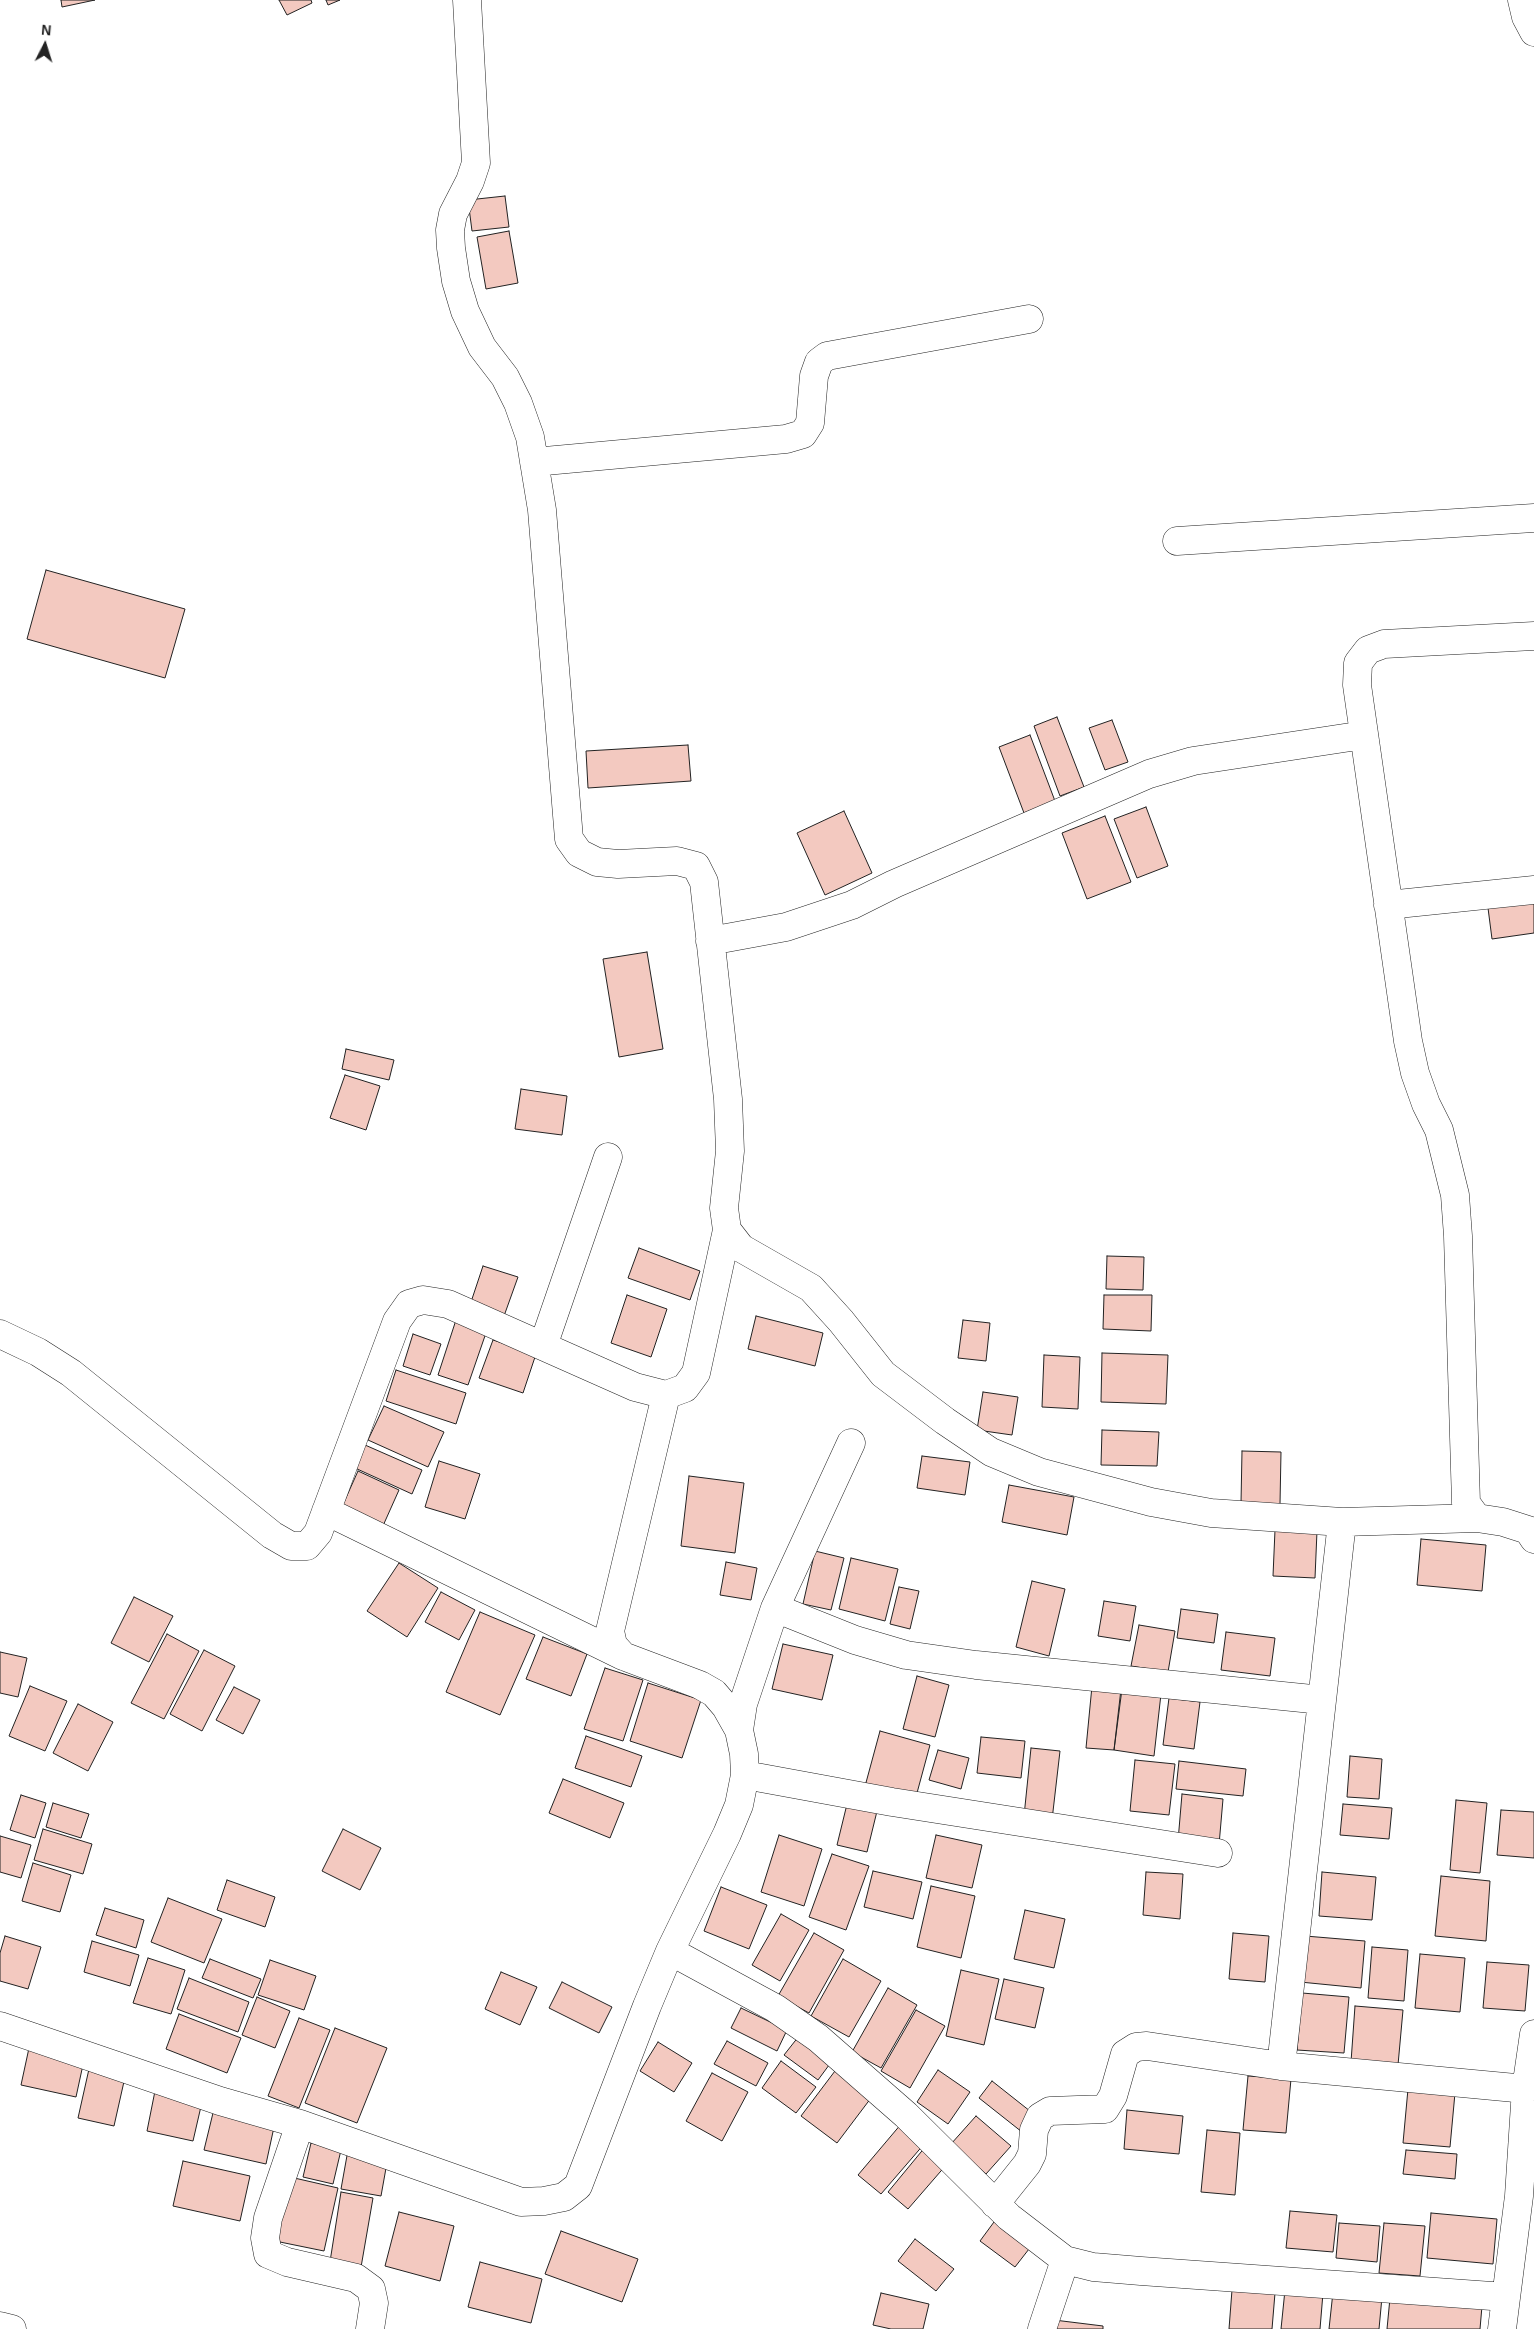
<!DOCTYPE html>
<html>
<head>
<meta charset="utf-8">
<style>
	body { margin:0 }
	#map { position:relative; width:1534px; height:2329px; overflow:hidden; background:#fff; font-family:Arial,sans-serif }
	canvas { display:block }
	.north { position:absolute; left:20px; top:20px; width:50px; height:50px; -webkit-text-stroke:4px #fff; paint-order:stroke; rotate:5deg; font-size:14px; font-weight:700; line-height:20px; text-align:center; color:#222 }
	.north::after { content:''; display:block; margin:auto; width:18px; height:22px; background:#222; clip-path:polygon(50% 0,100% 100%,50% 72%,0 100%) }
</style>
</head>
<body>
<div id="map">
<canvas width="1534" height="2329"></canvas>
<div class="north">N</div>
</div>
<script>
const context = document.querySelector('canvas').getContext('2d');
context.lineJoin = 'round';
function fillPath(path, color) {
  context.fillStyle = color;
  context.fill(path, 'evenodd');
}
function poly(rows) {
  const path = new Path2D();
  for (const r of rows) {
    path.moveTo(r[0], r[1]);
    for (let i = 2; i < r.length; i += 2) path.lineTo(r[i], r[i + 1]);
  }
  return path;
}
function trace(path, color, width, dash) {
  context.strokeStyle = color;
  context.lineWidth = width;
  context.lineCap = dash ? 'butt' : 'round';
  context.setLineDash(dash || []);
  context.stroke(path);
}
const building = poly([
	[61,0,95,0,62,7,61,0],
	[279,0,311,0,312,3,287,15,279,0],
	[326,0,340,0,328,5,326,0],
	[505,196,509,227,472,231,468,200,505,196],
	[509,231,518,283,486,289,477,237,509,231],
	[46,570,185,609,165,678,27,639,46,570],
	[1057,717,1084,787,1060,796,1034,726,1057,717],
	[1112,720,1128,762,1105,770,1089,728,1112,720],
	[1030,735,1055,801,1024,813,999,747,1030,735],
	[688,745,691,781,588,788,586,751,688,745],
	[1146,807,1168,866,1137,878,1114,819,1146,807],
	[844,811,872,873,825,895,797,833,844,811],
	[1105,816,1131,882,1087,899,1062,833,1105,816],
	[1534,903,1534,933,1492,939,1488,908,1534,903],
	[647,952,663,1049,619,1057,603,959,647,952],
	[346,1049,394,1060,389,1080,342,1069,346,1049],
	[345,1075,380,1086,366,1130,330,1118,345,1075],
	[521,1089,567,1096,562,1135,515,1129,521,1089],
	[639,1248,700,1271,690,1300,628,1278,639,1248],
	[1107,1256,1144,1257,1143,1290,1106,1289,1107,1256],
	[483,1266,518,1277,504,1316,470,1305,483,1266],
	[627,1295,667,1309,651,1357,611,1343,627,1295],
	[1104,1295,1152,1295,1151,1331,1103,1329,1104,1295],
	[756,1316,823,1333,815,1366,748,1349,756,1316],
	[456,1320,487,1330,468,1385,438,1375,456,1320],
	[963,1320,990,1323,986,1361,958,1358,963,1320],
	[413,1334,441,1344,430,1375,403,1366,413,1334],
	[493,1340,536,1354,523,1393,479,1378,493,1340],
	[1102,1353,1168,1355,1166,1404,1101,1402,1102,1353],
	[1044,1355,1080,1357,1078,1409,1042,1407,1044,1355],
	[396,1370,466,1393,456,1424,386,1401,396,1370],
	[983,1392,1018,1397,1012,1435,977,1430,983,1392],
	[384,1406,444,1432,428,1467,368,1440,384,1406],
	[1102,1430,1159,1432,1157,1466,1101,1465,1102,1430],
	[365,1445,422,1470,412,1494,355,1468,365,1445],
	[1242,1451,1281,1452,1280,1504,1241,1503,1242,1451],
	[922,1456,970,1462,965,1495,917,1488,922,1456],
	[439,1461,480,1474,465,1519,425,1507,439,1461],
	[358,1471,399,1490,382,1528,341,1509,358,1471],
	[689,1476,744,1483,735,1553,681,1546,689,1476],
	[1009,1485,1074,1497,1067,1535,1002,1522,1009,1485],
	[1275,1530,1317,1531,1315,1578,1273,1576,1275,1530],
	[1421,1539,1486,1545,1482,1591,1417,1585,1421,1539],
	[815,1551,844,1558,831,1610,803,1604,815,1551],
	[851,1558,898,1569,885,1621,839,1609,851,1558],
	[726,1562,757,1568,751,1600,720,1595,726,1562],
	[399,1563,438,1588,407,1637,367,1611,399,1563],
	[1032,1581,1065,1589,1049,1656,1016,1647,1032,1581],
	[899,1587,919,1591,910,1629,890,1624,899,1587],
	[441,1592,475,1610,459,1640,425,1622,441,1592],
	[134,1597,173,1616,149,1662,111,1643,134,1597],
	[1104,1601,1136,1606,1130,1641,1098,1636,1104,1601],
	[1181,1609,1218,1614,1214,1643,1177,1638,1181,1609],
	[480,1612,535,1635,500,1715,446,1692,480,1612],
	[1139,1625,1175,1631,1168,1672,1131,1666,1139,1625],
	[1226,1632,1275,1638,1270,1676,1221,1670,1226,1632],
	[167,1634,199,1651,164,1719,131,1703,167,1634],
	[543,1637,587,1654,571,1696,526,1679,543,1637],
	[783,1644,833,1655,822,1700,772,1689,783,1644],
	[204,1650,235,1666,202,1731,170,1714,204,1650],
	[0,1652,27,1658,18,1697,0,1693,0,1652],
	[605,1668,643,1680,623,1741,584,1729,605,1668],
	[917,1676,949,1685,935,1737,903,1729,917,1676],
	[648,1683,701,1700,682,1758,630,1741,648,1683],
	[30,1686,67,1701,45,1751,9,1736,30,1686],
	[1092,1686,1121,1689,1114,1750,1086,1748,1092,1686],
	[234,1687,260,1700,243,1734,216,1720,234,1687],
	[1122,1689,1161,1694,1154,1756,1114,1750,1122,1689],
	[1169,1698,1200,1702,1194,1749,1163,1745,1169,1698],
	[78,1704,113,1722,88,1771,53,1753,78,1704],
	[880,1731,930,1745,914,1804,864,1790,880,1731],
	[586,1736,642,1756,631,1787,575,1768,586,1736],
	[981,1737,1025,1741,1021,1778,977,1773,981,1737],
	[1031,1748,1060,1751,1052,1820,1024,1816,1031,1748],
	[938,1750,969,1758,961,1789,929,1780,938,1750],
	[1350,1756,1382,1759,1379,1799,1347,1797,1350,1756],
	[1135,1760,1175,1764,1169,1815,1130,1811,1135,1760],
	[1179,1761,1246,1769,1243,1796,1176,1789,1179,1761],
	[563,1779,624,1803,610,1838,549,1813,563,1779],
	[1182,1794,1223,1799,1219,1845,1178,1841,1182,1794],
	[21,1795,46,1803,35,1838,10,1830,21,1795],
	[849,1796,879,1803,867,1852,837,1845,849,1796],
	[1456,1800,1487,1803,1480,1873,1450,1870,1456,1800],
	[53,1803,89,1814,81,1838,46,1827,53,1803],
	[1343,1804,1392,1808,1389,1839,1340,1835,1343,1804],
	[1501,1810,1534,1812,1534,1858,1497,1855,1501,1810],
	[43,1829,92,1844,83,1874,34,1860,43,1829],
	[343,1829,381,1848,360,1890,322,1871,343,1829],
	[779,1835,822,1849,804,1906,761,1892,779,1835],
	[936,1835,982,1845,972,1888,926,1878,936,1835],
	[0,1836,31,1845,21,1878,0,1872,0,1836],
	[832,1854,869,1866,846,1930,809,1917,832,1854],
	[33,1863,71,1875,60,1912,22,1901,33,1863],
	[873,1871,922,1882,913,1919,864,1907,873,1871],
	[1146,1872,1183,1874,1180,1919,1143,1915,1146,1872],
	[1322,1872,1376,1877,1372,1920,1319,1916,1322,1872],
	[1441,1876,1490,1881,1486,1941,1435,1936,1441,1876],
	[227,1880,275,1897,265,1927,217,1910,227,1880],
	[931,1886,975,1896,961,1958,917,1947,931,1886],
	[721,1887,767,1905,749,1949,704,1931,721,1887],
	[168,1898,222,1919,204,1963,151,1942,168,1898],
	[105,1908,144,1920,136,1948,96,1935,105,1908],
	[1025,1910,1065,1919,1054,1968,1014,1959,1025,1910],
	[781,1914,809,1930,780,1981,752,1965,781,1914],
	[814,1933,844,1950,809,2013,778,1996,814,1933],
	[1233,1933,1269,1936,1265,1982,1229,1979,1233,1933],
	[5,1936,41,1947,28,1989,0,1981,0,1953,5,1936],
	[1305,1936,1365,1941,1361,1988,1300,1982,1305,1936],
	[92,1941,139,1955,130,1986,84,1972,92,1941],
	[1372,1947,1408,1950,1404,2001,1368,1998,1372,1947],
	[1420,1954,1465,1958,1460,2012,1415,2008,1420,1954],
	[148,1958,185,1970,171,2014,133,2003,148,1958],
	[210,1959,261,1979,253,1998,202,1978,210,1959],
	[843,1959,881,1981,849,2037,811,2016,843,1959],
	[270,1960,316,1976,304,2010,258,1995,270,1960],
	[1487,1962,1529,1965,1525,2011,1483,2008,1487,1962],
	[961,1970,999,1979,984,2045,946,2036,961,1970],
	[501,1972,537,1987,520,2025,485,2009,501,1972],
	[189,1978,249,2002,238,2032,177,2009,189,1978],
	[1004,1979,1044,1988,1035,2028,995,2019,1004,1979],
	[562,1982,612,2007,599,2033,549,2008,562,1982],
	[888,1988,917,2005,881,2068,852,2052,888,1988],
	[1302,1993,1349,1997,1344,2053,1297,2050,1302,1993],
	[257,1997,290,2011,275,2048,242,2035,257,1997],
	[1355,2006,1403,2010,1398,2065,1351,2062,1355,2006],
	[741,2008,787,2030,777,2051,731,2028,741,2008],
	[916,2010,945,2026,910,2088,881,2071,916,2010],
	[179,2014,241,2038,227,2073,166,2049,179,2014],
	[299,2018,330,2030,299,2108,268,2096,299,2018],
	[335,2028,387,2048,357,2123,305,2103,335,2028],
	[799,2036,832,2061,818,2080,784,2055,799,2036],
	[727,2041,768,2063,756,2086,714,2064,727,2041],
	[658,2042,692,2063,674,2092,640,2071,658,2042],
	[29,2048,84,2060,76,2097,21,2085,29,2048],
	[781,2061,816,2087,796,2113,762,2088,781,2061],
	[838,2067,874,2094,837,2143,801,2116,838,2067],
	[89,2069,125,2077,114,2126,78,2118,89,2069],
	[938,2070,970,2092,948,2124,917,2102,938,2070],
	[712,2073,748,2092,722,2141,686,2121,712,2073],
	[1248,2076,1291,2079,1286,2133,1243,2130,1248,2076],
	[992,2081,1035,2115,1022,2132,979,2098,992,2081],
	[1408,2089,1455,2093,1450,2147,1403,2143,1408,2089],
	[155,2091,202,2102,193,2141,147,2131,155,2091],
	[1127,2110,1183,2116,1179,2154,1124,2149,1127,2110],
	[213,2113,274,2127,266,2164,204,2150,213,2113],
	[976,2116,1011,2146,986,2174,951,2144,976,2116],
	[902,2123,925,2143,881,2194,858,2175,902,2123],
	[1207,2130,1240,2133,1235,2195,1201,2192,1207,2130],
	[311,2143,341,2150,333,2184,303,2177,311,2143],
	[926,2146,947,2164,908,2209,888,2192,926,2146],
	[348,2150,388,2157,381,2196,341,2189,348,2150],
	[1406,2150,1457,2154,1455,2179,1403,2174,1406,2150],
	[183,2161,250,2176,240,2221,173,2206,183,2161],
	[290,2177,338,2188,324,2251,275,2241,290,2177],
	[341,2192,373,2198,360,2273,329,2268,341,2192],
	[1290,2211,1337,2215,1333,2252,1286,2248,1290,2211],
	[399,2212,454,2226,440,2281,385,2266,399,2212],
	[1431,2213,1497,2219,1493,2264,1427,2258,1431,2213],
	[994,2222,1029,2249,1015,2267,980,2241,994,2222],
	[1339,2223,1380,2226,1377,2262,1336,2258,1339,2223],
	[1384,2223,1425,2226,1420,2276,1379,2273,1384,2223],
	[561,2231,638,2259,622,2302,545,2274,561,2231],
	[915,2239,954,2269,936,2291,898,2261,915,2239],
	[480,2262,542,2279,531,2323,468,2307,480,2262],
	[1232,2290,1275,2293,1272,2329,1229,2329,1232,2290],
	[1285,2290,1323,2293,1320,2329,1281,2329,1285,2290],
	[1333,2292,1382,2297,1379,2329,1329,2329,1333,2292],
	[881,2293,929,2304,923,2329,891,2329,873,2325,881,2293],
	[1390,2298,1482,2306,1480,2329,1387,2329,1390,2298],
	[1054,2320,1103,2326,1103,2329,1053,2329,1054,2320]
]);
fillPath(building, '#f3c9c0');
trace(building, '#222', 1);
const minor = poly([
	[467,0,476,163,470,181,453,214,450,230,451,248,456,281,465,311,482,347,505,377,518,403,530,437,542,510,569,839,579,853,597,862,618,864,677,861,696,866,704,882,728,1099,730,1151,724,1208,727,1230,741,1248,811,1288,841,1321,883,1374,945,1421,991,1452,1039,1472,1151,1502,1211,1513,1342,1522,1477,1518],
	[1522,0,1526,17,1534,32],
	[534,462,786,439,803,434,810,423,814,376,819,362,827,356,1029,319],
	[1177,541,1534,518],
	[1534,636,1384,644,1368,650,1358,663,1357,685,1408,1041,1415,1073,1426,1104,1439,1130,1455,1195,1458,1236,1466,1503,1477,1518,1503,1522,1528,1530,1534,1539],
	[1388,905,1534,890],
	[710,941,786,927,852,905,894,884,1149,774,1193,761,1364,735],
	[0,1334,38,1352,71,1373,272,1535,291,1546,307,1546,318,1533,397,1321,409,1304,423,1300,448,1304,635,1387,666,1395,685,1388,696,1373,727,1230],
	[543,1346,608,1157],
	[666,1395,610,1631,613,1645,623,1656,700,1685,714,1693,726,1707,739,1730],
	[326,1511,623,1656],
	[775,1608,855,1640,906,1655,976,1665,1322,1700],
	[745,1775,892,1802,1218,1853],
	[670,1951,775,2008,818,2038,906,2115,1009,2217,1065,2260,1093,2267,1141,2271,1506,2297],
	[0,2026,220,2101,300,2124,521,2202,544,2201,564,2197,578,2186,647,2006,670,1951,727,1834,739,1805,745,1775,744,1754,739,1730,743,1704,775,1608,851,1443],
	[1281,2066,1342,1522],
	[300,2124,268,2218,265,2238,268,2254,287,2262,356,2278,371,2289,374,2303,370,2329],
	[995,2204,1027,2164,1032,2154,1034,2130,1040,2117,1050,2111,1105,2109,1113,2096,1125,2054,1136,2047,1147,2046,1281,2066,1526,2089],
	[0,2326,12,2329],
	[1042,2329,1065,2260],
	[1502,2329,1519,2196,1526,2089,1534,2034]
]);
trace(minor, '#222', 29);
trace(minor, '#fff', 28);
</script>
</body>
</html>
